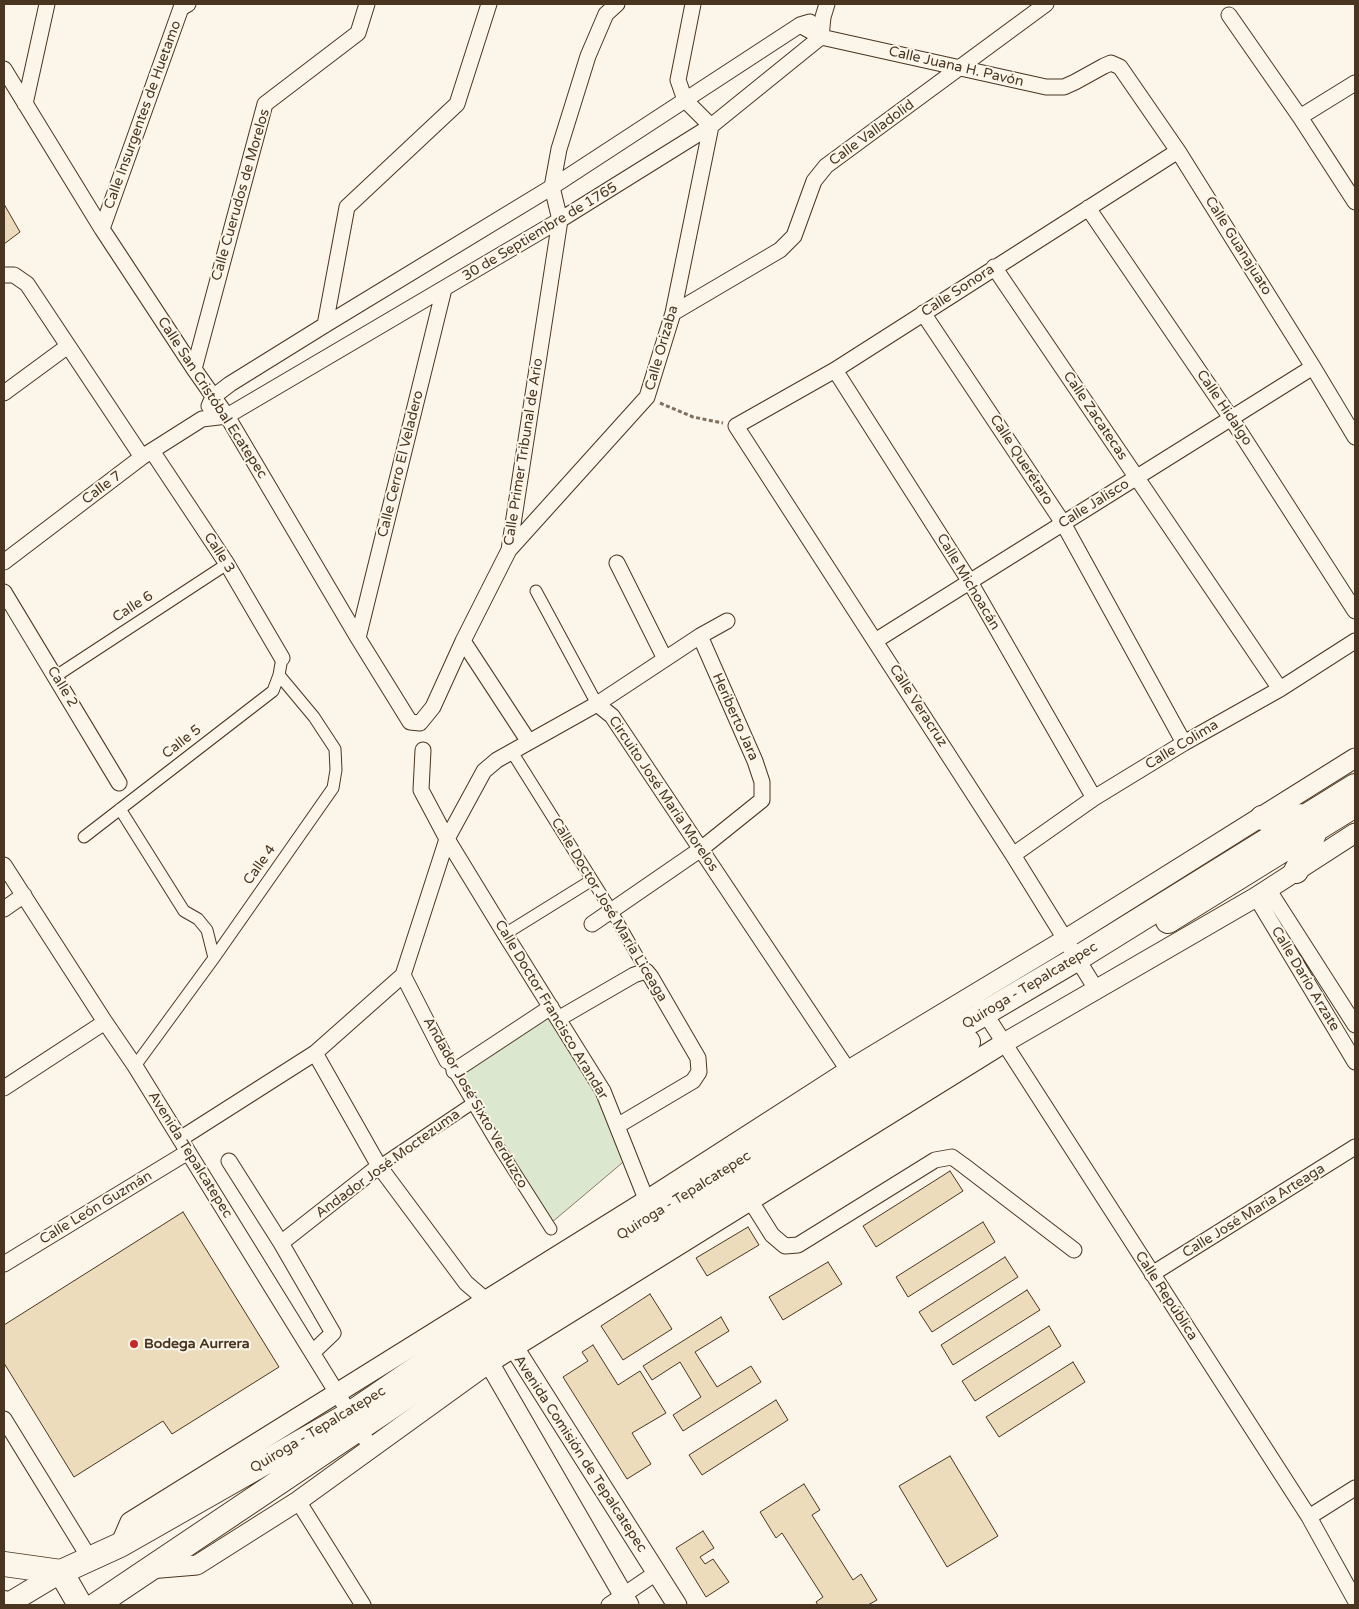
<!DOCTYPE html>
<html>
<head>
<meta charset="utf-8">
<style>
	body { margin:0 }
	#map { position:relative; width:1359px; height:1609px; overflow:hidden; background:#fbf6e9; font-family:"Varela Round",sans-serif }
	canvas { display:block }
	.frame { position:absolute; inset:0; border:5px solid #4a3520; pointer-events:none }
</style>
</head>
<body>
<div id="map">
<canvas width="1359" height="1609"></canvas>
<div class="frame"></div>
</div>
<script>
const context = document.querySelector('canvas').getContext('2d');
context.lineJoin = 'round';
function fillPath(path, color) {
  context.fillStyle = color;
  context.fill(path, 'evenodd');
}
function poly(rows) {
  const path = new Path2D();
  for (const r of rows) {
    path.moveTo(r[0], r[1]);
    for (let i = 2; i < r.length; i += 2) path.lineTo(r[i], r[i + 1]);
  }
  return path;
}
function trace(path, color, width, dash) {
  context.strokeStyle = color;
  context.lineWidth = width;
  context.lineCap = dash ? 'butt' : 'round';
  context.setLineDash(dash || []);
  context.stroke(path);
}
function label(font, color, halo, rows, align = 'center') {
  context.font = font + ' "Varela Round",sans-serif';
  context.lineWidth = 4;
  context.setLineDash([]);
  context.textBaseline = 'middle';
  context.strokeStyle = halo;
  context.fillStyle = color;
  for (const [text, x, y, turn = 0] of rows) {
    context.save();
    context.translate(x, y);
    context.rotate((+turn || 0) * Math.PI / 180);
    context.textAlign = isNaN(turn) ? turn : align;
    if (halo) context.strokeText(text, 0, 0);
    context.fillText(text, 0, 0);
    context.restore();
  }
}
const green = poly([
	[551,1009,602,1092,628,1158,551,1223,456,1072,551,1009]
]);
fillPath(green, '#dce7d0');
trace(green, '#887966', 1);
const building = poly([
	[4,204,20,232,4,244,4,204],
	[950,1171,963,1191,876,1247,863,1226,950,1171],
	[183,1212,279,1367,172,1434,163,1421,74,1477,4,1363,4,1325,183,1212],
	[983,1222,995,1242,908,1297,896,1277,983,1222],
	[748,1227,759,1245,707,1276,696,1258,748,1227],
	[1005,1257,1018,1277,932,1332,919,1312,1005,1257],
	[828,1262,842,1284,783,1320,769,1297,828,1262],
	[1027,1290,1040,1310,953,1365,941,1345,1027,1290],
	[650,1294,672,1329,623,1360,601,1326,650,1294],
	[721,1317,729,1331,695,1352,717,1387,751,1366,761,1382,683,1431,673,1415,701,1397,680,1362,652,1380,643,1366,721,1317],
	[1049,1326,1061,1346,975,1401,962,1381,1049,1326],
	[593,1345,618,1385,640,1371,666,1413,632,1433,651,1464,627,1479,563,1377,588,1361,582,1352,593,1345],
	[1073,1362,1085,1382,999,1437,986,1417,1073,1362],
	[776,1400,788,1420,702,1475,689,1455,776,1400],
	[950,1456,998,1536,947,1567,899,1486,950,1456],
	[804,1484,820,1510,812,1515,853,1580,861,1574,877,1600,868,1605,818,1605,816,1602,823,1597,782,1533,776,1538,760,1512,804,1484],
	[703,1531,714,1548,700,1557,705,1564,713,1559,729,1582,706,1597,676,1548,703,1531]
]);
fillPath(building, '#ecdcbc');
trace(building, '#4a3520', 1);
const pedestrian = poly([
	[536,591,597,704],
	[56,676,227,564],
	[512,752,611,910,646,971],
	[120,809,184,911,198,919,207,930,214,958],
	[84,837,273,691,279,675,282,658],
	[505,934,592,880],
	[450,1065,500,1149,551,1229],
	[135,1066,214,958,333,788,336,770,335,749,314,717,279,675],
	[379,1166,473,1103]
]);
const minor = poly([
	[1229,15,1300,117,1355,202],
	[800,25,821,37,1046,87,1064,87,1075,82,1104,66,1111,63,1120,67,1178,151,1313,367,1355,437],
	[4,69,102,229,194,369,227,416,358,638,410,722,420,723,433,707,463,641,509,550,560,220,552,187,559,149,588,56,606,14,617,4],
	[25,104,47,4],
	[1300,117,1355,83],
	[1088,208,1231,418,1355,611],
	[102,229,181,8,188,4],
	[994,267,1280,689],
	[4,275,14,275,27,284,142,457],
	[673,313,780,250,794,236,814,181,826,166,1046,4],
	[923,313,1063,523,1184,743],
	[325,325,347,207,457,104,489,4],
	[194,369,265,104,358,33,367,4],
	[835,370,970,582,1094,798],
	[4,393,68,346],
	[209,406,213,397,230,384,325,325,552,187,800,25,810,22],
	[152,451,227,564,282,658],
	[509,550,647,397,673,313,711,126,685,100,678,80,693,4],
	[4,562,142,457,202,419,227,416,560,220,711,126,821,37,823,17,827,4],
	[617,563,665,659],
	[4,592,119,783],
	[358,638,444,289],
	[463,641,529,742],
	[875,641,1313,367],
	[597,704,612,716,854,1079],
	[423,750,421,790,447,839,505,934,603,1091,650,1209],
	[1013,855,1094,798,1184,743,1280,689,1355,641],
	[4,865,105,1022,135,1066,371,1448],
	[1268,889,1355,1025],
	[1256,897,1355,1062],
	[4,909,24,895],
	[592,924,701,849,762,800,762,782,755,761,700,636],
	[403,975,447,1061],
	[1096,989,1013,855,736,426,835,370,1178,151],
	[981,1007,1309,1517,1355,1600],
	[558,1019,634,975,646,971,651,977,698,1058,699,1072,693,1081,617,1126],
	[315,1053,379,1166,466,1283,486,1300],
	[454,1071,551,1007],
	[4,1088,105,1022],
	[180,1139,315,1053,403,975,447,839,484,771,497,760,597,704,700,636,727,621],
	[229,1161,281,1243,333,1333,313,1352],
	[745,1192,772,1235,785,1246,798,1245,935,1160,952,1157,963,1165,1074,1250],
	[281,1243,379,1166],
	[4,1264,188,1152],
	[1152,1274,1355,1147],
	[4,1419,90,1559],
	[298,1501,363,1605],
	[1309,1517,1355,1488],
	[609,1605,656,1573]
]);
const tertiary = poly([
	[508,1338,677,1605],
	[484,1354,629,1605],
	[120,1545,130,1522,647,1200,849,1070,1066,939,1355,758],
	[149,1569,197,1565,298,1501,489,1363,513,1348,1004,1043,1256,897,1355,833]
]);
const secondary = poly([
	[6,1605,61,1572]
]);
const primary = poly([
	[1262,818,1304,816],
	[1296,871,1307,851,1315,831],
	[1168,921,1355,805],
	[4,1564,61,1572,120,1545,350,1414,495,1315,652,1215,859,1087,1078,958,1355,786],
	[61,1572,80,1605],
	[4,1603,4,1605],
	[96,1605,504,1331,968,1042]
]);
trace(pedestrian, '#4a3520', 13);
trace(minor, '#4a3520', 17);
trace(tertiary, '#4a3520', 21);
trace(secondary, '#4a3520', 23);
trace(primary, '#4a3520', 26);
trace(poly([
	[660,403,693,417,723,423]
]), '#7f6f5c', 3, [4, 2.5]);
trace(pedestrian, '#fbf6e9', 11);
trace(minor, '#fbf6e9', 15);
trace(tertiary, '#fbf6e9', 19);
trace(secondary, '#fbf6e9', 21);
trace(primary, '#fbf6e9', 24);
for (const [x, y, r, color] of [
	[134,1344,5,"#c62828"]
]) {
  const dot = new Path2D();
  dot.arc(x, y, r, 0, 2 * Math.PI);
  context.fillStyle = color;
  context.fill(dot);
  trace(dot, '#fbf6e9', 2);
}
label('14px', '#4a3520', '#fbf6e9', [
	["Calle Juana H. Pavón",956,67,13],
	["Calle Insurgentes de Huetamo",143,115,-70],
	["Calle Valladolid",872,133,-36],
	["Calle Cuerudos de Morelos",241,195,-74],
	["30 de Septiembre de 1765",540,232,-31],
	["Calle Guanajuato",1238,246,58],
	["Calle Sonora",958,291,-33],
	["Calle Orizaba",662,348,-74],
	["Calle San Cristóbal Ecatepec",212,398,57],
	["Calle Hidalgo",1224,408,56],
	["Calle Zacatecas",1095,416,56],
	["Calle Primer Tribunal de Ario",524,452,-81],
	["Calle Querétaro",1021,460,57],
	["Calle Cerro El Veladero",401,464,-76],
	["Calle 7",102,488,-37],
	["Calle Jalisco",1094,504,-32],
	["Calle 3",219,553,57],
	["Calle Michoacán",968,582,59],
	["Calle 6",133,607,-33],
	["Calle 2",62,687,59],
	["Calle Veracruz",918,706,57],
	["Heriberto Jara",735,717,66],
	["Calle 5",182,742,-38],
	["Calle Colima",1182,745,-31],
	["Circuito José María Morelos",663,794,56],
	["Calle 4",260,865,-55],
	["Calle Doctor José María Liceaga",609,910,59],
	["Calle Darío Arzate",1305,979,59],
	["Quiroga - Tepalcatepec",1030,986,-31],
	["Calle Doctor Francisco Arandar",551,1010,59],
	["Andador José Sixto Verduzco",475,1103,60],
	["Avenida Tepalcatepec",190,1155,58],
	["Andador José Moctezuma",388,1164,-36],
	["Quiroga - Tepalcatepec",684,1196,-32],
	["Calle León Guzmán",96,1208,-31],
	["Calle José María Arteaga",1254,1211,-32],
	["Calle República",1166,1296,57],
	["Quiroga - Tepalcatepec",318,1430,-31],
	["Avenida Comisión de Tepalcatepec",580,1454,57]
]);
label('bold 14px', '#4a3520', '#fbf6e9', [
	["Bodega Aurrera",144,1344]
], 'left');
</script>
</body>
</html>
